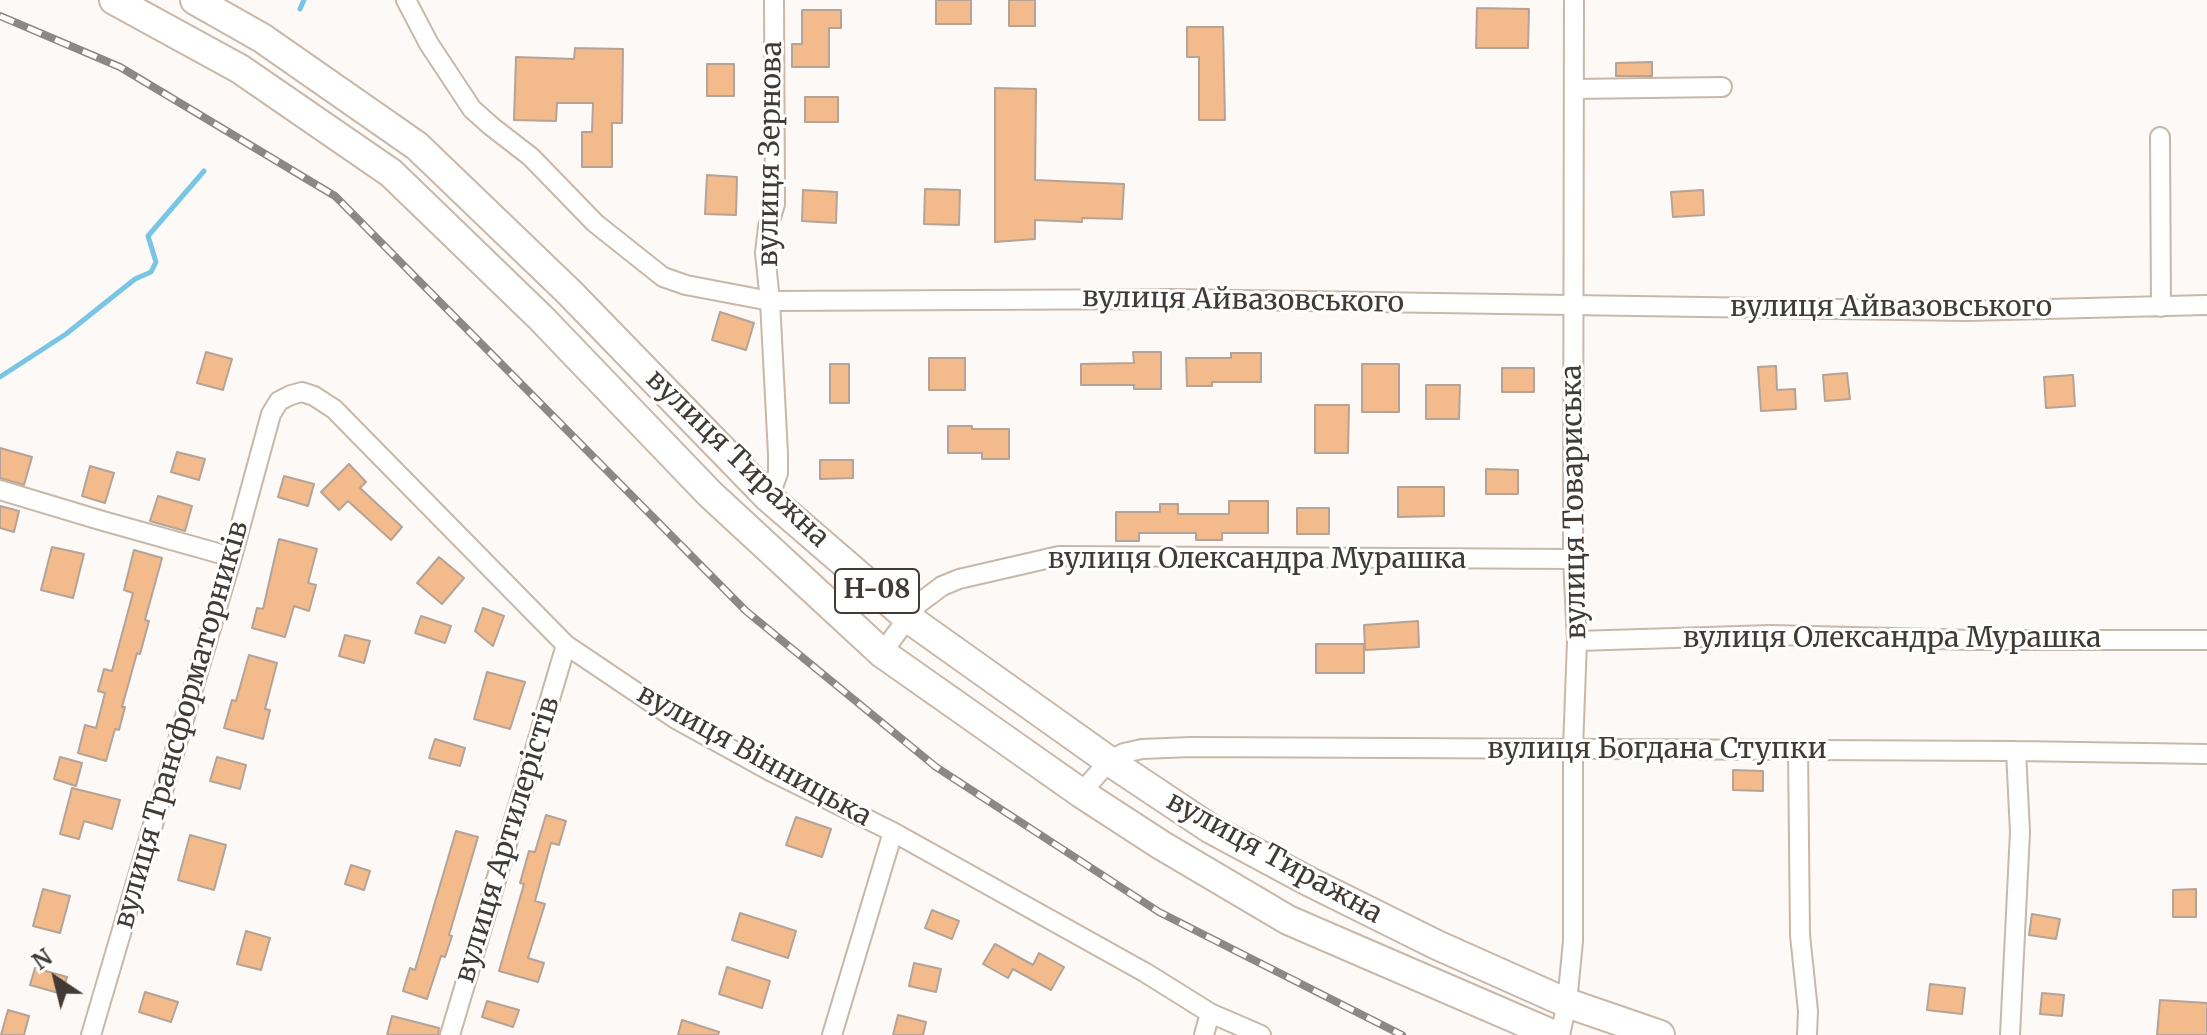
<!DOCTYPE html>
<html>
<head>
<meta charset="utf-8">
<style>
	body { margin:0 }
	#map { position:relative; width:2207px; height:1035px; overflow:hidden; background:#fcf9f6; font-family:Merriweather,serif }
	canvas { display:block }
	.north { position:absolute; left:16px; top:939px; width:80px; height:80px; -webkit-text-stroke:6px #fff; paint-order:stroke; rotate:325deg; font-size:22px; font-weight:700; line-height:32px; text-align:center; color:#413a35 }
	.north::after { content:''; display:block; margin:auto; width:28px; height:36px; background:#413a35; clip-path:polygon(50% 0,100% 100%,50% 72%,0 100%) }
</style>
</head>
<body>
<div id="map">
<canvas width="2207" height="1035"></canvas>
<div class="north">N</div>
</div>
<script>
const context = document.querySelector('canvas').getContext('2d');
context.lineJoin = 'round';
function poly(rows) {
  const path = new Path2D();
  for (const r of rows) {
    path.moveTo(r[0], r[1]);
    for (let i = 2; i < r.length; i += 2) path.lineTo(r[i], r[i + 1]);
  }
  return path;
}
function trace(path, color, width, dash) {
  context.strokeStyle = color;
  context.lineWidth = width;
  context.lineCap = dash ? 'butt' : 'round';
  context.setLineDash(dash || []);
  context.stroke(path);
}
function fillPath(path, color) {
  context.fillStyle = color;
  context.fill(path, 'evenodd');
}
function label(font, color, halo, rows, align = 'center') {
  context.font = font + ' Merriweather,serif';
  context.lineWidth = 6;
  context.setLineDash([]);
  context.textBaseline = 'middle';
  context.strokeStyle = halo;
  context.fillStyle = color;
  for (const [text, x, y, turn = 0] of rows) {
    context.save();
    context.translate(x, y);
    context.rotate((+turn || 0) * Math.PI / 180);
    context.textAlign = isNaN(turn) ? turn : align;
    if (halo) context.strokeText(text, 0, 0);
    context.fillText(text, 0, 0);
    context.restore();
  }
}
trace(poly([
	[300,9,304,0],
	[0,377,66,334,135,279,151,272,156,262,148,236,204,171]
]), '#78c5e5', 5);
const building = poly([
	[936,0,971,0,971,24,936,24,936,0],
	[1009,0,1035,0,1035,26,1009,26,1009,0],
	[1477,8,1529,9,1528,48,1476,48,1477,8],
	[802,10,841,10,841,28,829,28,829,67,792,67,792,44,802,44,802,10],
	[1187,27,1223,27,1225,120,1199,120,1199,57,1187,57,1187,27],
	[575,48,623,49,622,123,612,123,612,167,582,167,582,132,592,132,593,103,557,103,556,121,514,120,516,57,574,59,575,48],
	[1652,62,1652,76,1616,76,1616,63,1652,62],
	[707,64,734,64,734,96,707,96,707,64],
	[995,88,1036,89,1035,180,1124,184,1122,219,1082,218,1082,222,1035,220,1035,239,995,242,995,88],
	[805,97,838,97,838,122,805,122,805,97],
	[707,175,737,177,736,215,705,214,707,175],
	[925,189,960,190,959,225,924,224,925,189],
	[803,190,837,192,836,223,802,221,803,190],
	[1703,190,1704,215,1673,217,1671,192,1703,190],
	[720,312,754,323,746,350,712,340,720,312],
	[206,352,232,359,223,390,197,383,206,352],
	[1133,352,1161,352,1161,389,1134,389,1134,385,1081,385,1081,364,1134,363,1133,352],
	[1231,353,1261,353,1261,382,1212,382,1212,386,1187,386,1186,358,1231,358,1231,353],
	[929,358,965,358,965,390,929,390,929,358],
	[830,364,849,364,849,403,830,403,830,364],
	[1362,364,1399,364,1399,412,1362,412,1362,364],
	[1776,366,1777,390,1795,389,1796,409,1761,411,1758,367,1776,366],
	[1502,368,1534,368,1534,392,1502,392,1502,368],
	[1847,373,1850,399,1825,401,1823,375,1847,373],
	[2073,375,2075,406,2046,408,2044,377,2073,375],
	[1426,385,1460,385,1459,419,1426,419,1426,385],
	[1315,405,1349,405,1348,453,1315,453,1315,405],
	[948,426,972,426,972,429,1009,429,1009,459,982,459,982,453,948,453,948,426],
	[0,448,32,457,24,485,0,478,0,448],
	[177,452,205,459,199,480,171,472,177,452],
	[820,460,853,460,853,478,820,479,820,460],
	[349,464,366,482,360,488,402,527,391,540,348,501,339,510,321,492,349,464],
	[90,466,114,473,105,503,82,496,90,466],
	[1486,469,1518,470,1518,494,1486,494,1486,469],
	[284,476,314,484,308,506,278,497,284,476],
	[1398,487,1444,487,1444,516,1398,517,1398,487],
	[158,496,192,506,185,531,150,521,158,496],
	[1229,501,1268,501,1268,533,1222,533,1222,540,1196,540,1196,533,1139,533,1139,541,1116,541,1116,512,1160,512,1160,504,1178,504,1178,514,1229,514,1229,501],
	[0,506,19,511,14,532,0,528,0,506],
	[1297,508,1329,508,1329,534,1297,534,1297,508],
	[279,539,317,549,308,583,316,585,309,611,294,606,285,637,252,628,257,608,263,609,279,539],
	[52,547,84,554,73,598,41,590,52,547],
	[134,550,162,558,145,620,149,621,140,654,137,653,122,707,125,707,119,730,115,729,106,761,78,753,85,725,96,728,105,693,98,691,104,669,112,671,133,593,124,590,134,550],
	[439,557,464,578,442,604,417,583,439,557],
	[483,608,504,616,493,646,475,631,483,608],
	[421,616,451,626,445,643,415,633,421,616],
	[1418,621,1419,647,1365,650,1364,625,1418,621],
	[345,635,370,641,364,663,339,656,345,635],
	[1316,644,1364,644,1364,673,1316,673,1316,644],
	[249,655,277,663,265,709,270,710,263,739,224,728,232,700,236,701,249,655],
	[487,672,525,682,510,729,474,719,487,672],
	[435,739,465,748,460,766,429,758,435,739],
	[60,757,82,763,76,786,54,779,60,757],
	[217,757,246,765,240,789,210,781,217,757],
	[1733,770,1763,771,1763,791,1733,790,1733,770],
	[72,788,120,800,112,829,84,821,79,839,60,834,72,788],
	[546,815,566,821,559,845,551,843,535,901,545,904,528,958,544,963,538,982,499,971,524,884,520,883,529,851,535,852,546,815],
	[796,817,831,829,822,857,786,845,796,817],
	[456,831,478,837,449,935,452,936,445,957,441,956,427,999,403,991,410,968,415,970,456,831],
	[190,835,226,845,214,890,178,880,190,835],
	[351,865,370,871,364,890,345,884,351,865],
	[43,889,70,896,60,933,33,926,43,889],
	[2196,889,2196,917,2173,917,2173,890,2196,889],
	[932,910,959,921,952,939,925,928,932,910],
	[740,913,796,931,788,958,732,940,740,913],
	[2032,914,2060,919,2056,939,2029,935,2032,914],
	[246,931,270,938,261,970,237,964,246,931],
	[995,944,1033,965,1039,953,1064,967,1051,990,1013,969,1008,978,983,964,995,944],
	[914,963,941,969,936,992,909,986,914,963],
	[727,967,770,981,762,1008,719,994,727,967],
	[35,968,67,977,62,994,30,985,35,968],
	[1930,984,1965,988,1962,1014,1927,1010,1930,984],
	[145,992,178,1002,171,1022,139,1012,145,992],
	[2042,993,2064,995,2062,1016,2040,1014,2042,993],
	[2160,1000,2207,1003,2207,1035,2157,1035,2160,1000],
	[487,1001,519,1010,513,1027,482,1017,487,1001],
	[8,1010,29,1016,24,1035,1,1035,8,1010],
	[898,1015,926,1022,923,1035,893,1035,898,1015],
	[392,1016,439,1028,438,1035,387,1035,392,1016],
	[682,1020,719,1032,718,1035,678,1035,682,1020]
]);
fillPath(building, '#f3bb8c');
trace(building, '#b4a396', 2);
const minor = poly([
	[406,0,429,44,472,109,491,126,531,157,595,223,663,277,686,285,770,301,1173,299,1966,311,2207,305],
	[1574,89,1722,87],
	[2160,137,2161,307],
	[0,490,103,521,232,557],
	[769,498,778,473,778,454,770,301,765,253,768,227,775,204,774,0],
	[1577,641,1771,635,1974,640,2207,640],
	[882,653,918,604,942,586,959,579,1059,556,1573,559],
	[1798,750,1800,935,1808,1011,1807,1035],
	[1081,793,1109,761,1124,753,1142,749,1191,747,2016,751,2207,754],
	[91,1035,232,557,271,414,279,401,291,395,302,392,314,396,334,409,566,645,676,719,774,773,893,832,1146,973,1210,1013,1261,1035],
	[450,1035,566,645],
	[832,1035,893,832],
	[1204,1035,1210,1013],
	[1560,1035,1567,1003,1573,941,1573,749,1577,641,1573,559,1574,0],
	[2010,1035,2020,832,2016,751]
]);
const primary = poly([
	[114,0,240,69,391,173,541,318,710,494,882,653,1081,793,1161,845,1288,920,1554,1035],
	[195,0,262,38,417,146,569,292,769,498,908,618,1109,761,1211,829,1308,881,1437,945,1567,1003,1660,1035]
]);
trace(minor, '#c8b8aa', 22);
trace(primary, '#c8b8aa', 32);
trace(minor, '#fff', 18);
trace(primary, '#fff', 28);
const rail = poly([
	[0,16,120,67,335,196,746,611,936,767,1159,912,1402,1035]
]);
trace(rail, '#8d8884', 8);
trace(rail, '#fff', 5, [15]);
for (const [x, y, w] of [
	[877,591,84]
]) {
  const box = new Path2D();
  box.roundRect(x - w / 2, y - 22, w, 44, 6);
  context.fillStyle = '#fff';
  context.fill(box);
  trace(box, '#413a35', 2);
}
label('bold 26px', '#413a35', null, [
	["Н-08",877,591]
]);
label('28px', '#413a35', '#fff', [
	["вулиця Зернова",771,154,-89],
	["вулиця Айвазовського",1243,301,1],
	["вулиця Айвазовського",1891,308],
	["вулиця Тиражна",737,459,44],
	["вулиця Товариська",1575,502,-91],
	["вулиця Олександра Мурашка",1257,560],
	["вулиця Олександра Мурашка",1892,639],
	["вулиця Трансформаторників",182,725,-74],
	["вулиця Богдана Ступки",1657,750],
	["вулиця Вінницька",754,756,29],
	["вулиця Артилерістів",508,840,-73],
	["вулиця Тиражна",1274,858,29]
]);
</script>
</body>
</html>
